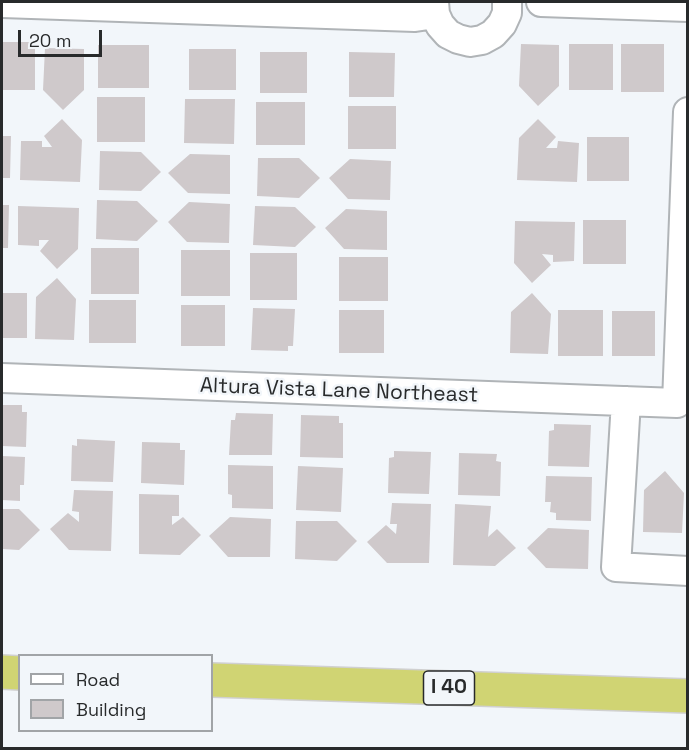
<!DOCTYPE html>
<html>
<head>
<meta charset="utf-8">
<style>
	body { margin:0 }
	#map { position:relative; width:689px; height:750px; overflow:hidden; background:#f2f6fa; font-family:"Space Grotesk",sans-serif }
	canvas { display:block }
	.frame { position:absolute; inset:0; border:3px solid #282a2b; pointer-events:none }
	.legend { position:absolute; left:18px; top:654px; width:195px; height:78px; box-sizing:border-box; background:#f2f6fa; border:2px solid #a1a4a7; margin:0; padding:8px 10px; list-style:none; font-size:18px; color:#282a2b }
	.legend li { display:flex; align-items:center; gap:12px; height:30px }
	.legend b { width:30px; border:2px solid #a1a4a7 }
	.scale { position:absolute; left:18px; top:30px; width:84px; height:27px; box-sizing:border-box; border:3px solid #282a2b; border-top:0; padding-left:8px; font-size:18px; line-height:21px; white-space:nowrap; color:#282a2b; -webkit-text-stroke:4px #f2f6fa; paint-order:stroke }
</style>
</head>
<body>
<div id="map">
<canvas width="689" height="750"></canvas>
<div class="frame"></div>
<ul class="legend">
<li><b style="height:8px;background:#fff"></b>Road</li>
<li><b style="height:16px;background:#cfc9cb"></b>Building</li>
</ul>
<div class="scale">20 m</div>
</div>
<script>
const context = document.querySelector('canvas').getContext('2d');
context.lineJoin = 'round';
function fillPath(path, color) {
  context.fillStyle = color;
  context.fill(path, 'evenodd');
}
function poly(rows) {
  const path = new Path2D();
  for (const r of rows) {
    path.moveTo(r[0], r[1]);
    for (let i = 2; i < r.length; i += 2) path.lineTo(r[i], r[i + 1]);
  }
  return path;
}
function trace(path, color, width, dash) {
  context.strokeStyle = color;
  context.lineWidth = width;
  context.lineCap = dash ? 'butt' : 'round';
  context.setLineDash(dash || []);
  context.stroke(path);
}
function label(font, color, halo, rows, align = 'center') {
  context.font = font + ' "Space Grotesk",sans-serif';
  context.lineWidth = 5;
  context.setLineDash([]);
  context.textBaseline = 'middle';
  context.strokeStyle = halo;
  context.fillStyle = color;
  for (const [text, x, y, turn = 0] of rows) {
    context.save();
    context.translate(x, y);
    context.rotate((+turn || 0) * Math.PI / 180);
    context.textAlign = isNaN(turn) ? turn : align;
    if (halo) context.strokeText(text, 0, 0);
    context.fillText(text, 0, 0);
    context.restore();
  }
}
fillPath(poly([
	[2,42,35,42,35,90,2,90],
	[521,44,559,45,559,86,538,106,519,86],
	[569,44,613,44,613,90,569,90],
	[621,44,664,44,664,92,621,92],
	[98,45,149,45,149,88,98,88],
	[45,48,84,49,84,90,63,110,43,90],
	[189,49,236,49,236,90,189,90],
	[260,52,307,52,307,93,260,93],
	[349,52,395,53,394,97,349,97],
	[97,97,145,97,145,142,97,142],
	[185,99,235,99,234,144,184,143],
	[256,102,305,102,305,145,256,145],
	[348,106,396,106,396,149,348,149],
	[62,119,82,140,80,182,20,180,21,141,42,141,42,147,52,147,44,136],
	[538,119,556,137,546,148,557,148,558,141,579,143,577,182,517,180,519,138],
	[2,136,11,136,10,178,2,178],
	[587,137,629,137,629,181,587,181],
	[100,151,141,152,161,172,141,191,99,190],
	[190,154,230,155,230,194,188,193,168,173],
	[258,158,299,158,320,178,299,198,257,196],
	[350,159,391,161,390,200,348,199,329,178],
	[97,200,137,201,158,221,137,241,96,239],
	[189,202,230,204,229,243,187,242,168,222],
	[2,205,9,205,8,248,2,248],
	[18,206,79,208,78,249,57,269,40,251,49,240,39,240,39,246,18,245],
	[255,206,295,207,316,227,295,247,253,245],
	[346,209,387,211,387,250,344,249,325,228],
	[583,220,626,220,626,264,583,264],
	[515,221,575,222,574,261,553,262,553,255,542,254,551,265,532,283,514,263],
	[91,248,139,248,139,294,91,294],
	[181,250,230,250,230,296,181,296],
	[250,253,297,253,297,300,250,300],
	[339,257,388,257,388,301,339,301],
	[57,278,76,299,74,340,35,339,36,297],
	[2,293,27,293,27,338,2,338],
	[532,293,551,314,548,354,510,353,511,312],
	[89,300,136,300,136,343,89,343],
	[181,305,225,305,225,346,181,346],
	[253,308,295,309,293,346,288,346,288,351,251,350],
	[339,310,384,310,384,353,339,353],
	[558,310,603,310,603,356,558,356],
	[612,311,655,311,655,356,612,356],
	[2,405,22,405,22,412,27,412,26,447,2,446],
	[236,413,273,414,272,455,229,455,231,420,235,420],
	[301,415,339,416,339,423,343,423,343,458,300,457],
	[554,424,591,425,589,467,548,466,549,431,554,430],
	[77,439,115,441,113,482,71,481,72,445,77,446],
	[142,442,180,443,180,450,185,450,184,485,141,483],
	[394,451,431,452,429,494,388,493,389,458,394,457],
	[459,453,497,454,496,461,501,462,500,496,458,495],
	[2,456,25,457,24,485,20,485,20,501,2,500],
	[228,465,273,466,273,509,232,508,232,495,228,494],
	[298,466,343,468,341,512,296,510],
	[665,471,684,493,682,533,643,532,644,490],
	[546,476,592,477,591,521,556,520,556,513,550,512,551,502,545,502],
	[74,490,113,491,111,551,69,550,50,529,68,513,79,522,79,512,72,511],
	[139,494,179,495,179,516,172,516,172,525,183,517,201,535,180,555,139,554],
	[392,503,431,504,429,563,387,563,367,542,386,525,396,534,397,524,390,524],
	[455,504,491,506,488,537,497,529,516,548,495,566,453,565],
	[2,509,19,509,40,530,19,550,2,549],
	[230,517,271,519,270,557,228,557,209,536],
	[296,521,337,521,357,541,337,561,295,559],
	[548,528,589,530,588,569,546,568,527,548]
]), '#cfc9cb');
const minor = poly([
	[434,2,435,14,440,25,448,34,458,39,470,42,482,40,493,34,502,24,507,13,507,2],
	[541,2,688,7],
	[2,3,415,17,435,14],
	[2,378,677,403,688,112],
	[626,401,616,567,688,571]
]);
const highway = poly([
	[2,672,20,673],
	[212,680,688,696]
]);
trace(minor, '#b0b4b7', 32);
trace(highway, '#d0d0d0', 36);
trace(minor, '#fff', 28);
trace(highway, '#d0d473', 33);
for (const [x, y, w] of [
	[449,688,51]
]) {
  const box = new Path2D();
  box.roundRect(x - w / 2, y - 17, w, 34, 4.5);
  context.fillStyle = '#f2f6fa';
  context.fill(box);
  trace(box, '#282a2b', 1.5);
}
label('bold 20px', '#282a2b', null, [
	["I 40",449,688]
]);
label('21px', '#282a2b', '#f2f6fa', [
	["Altura Vista Lane Northeast",339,391,2]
]);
</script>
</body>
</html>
